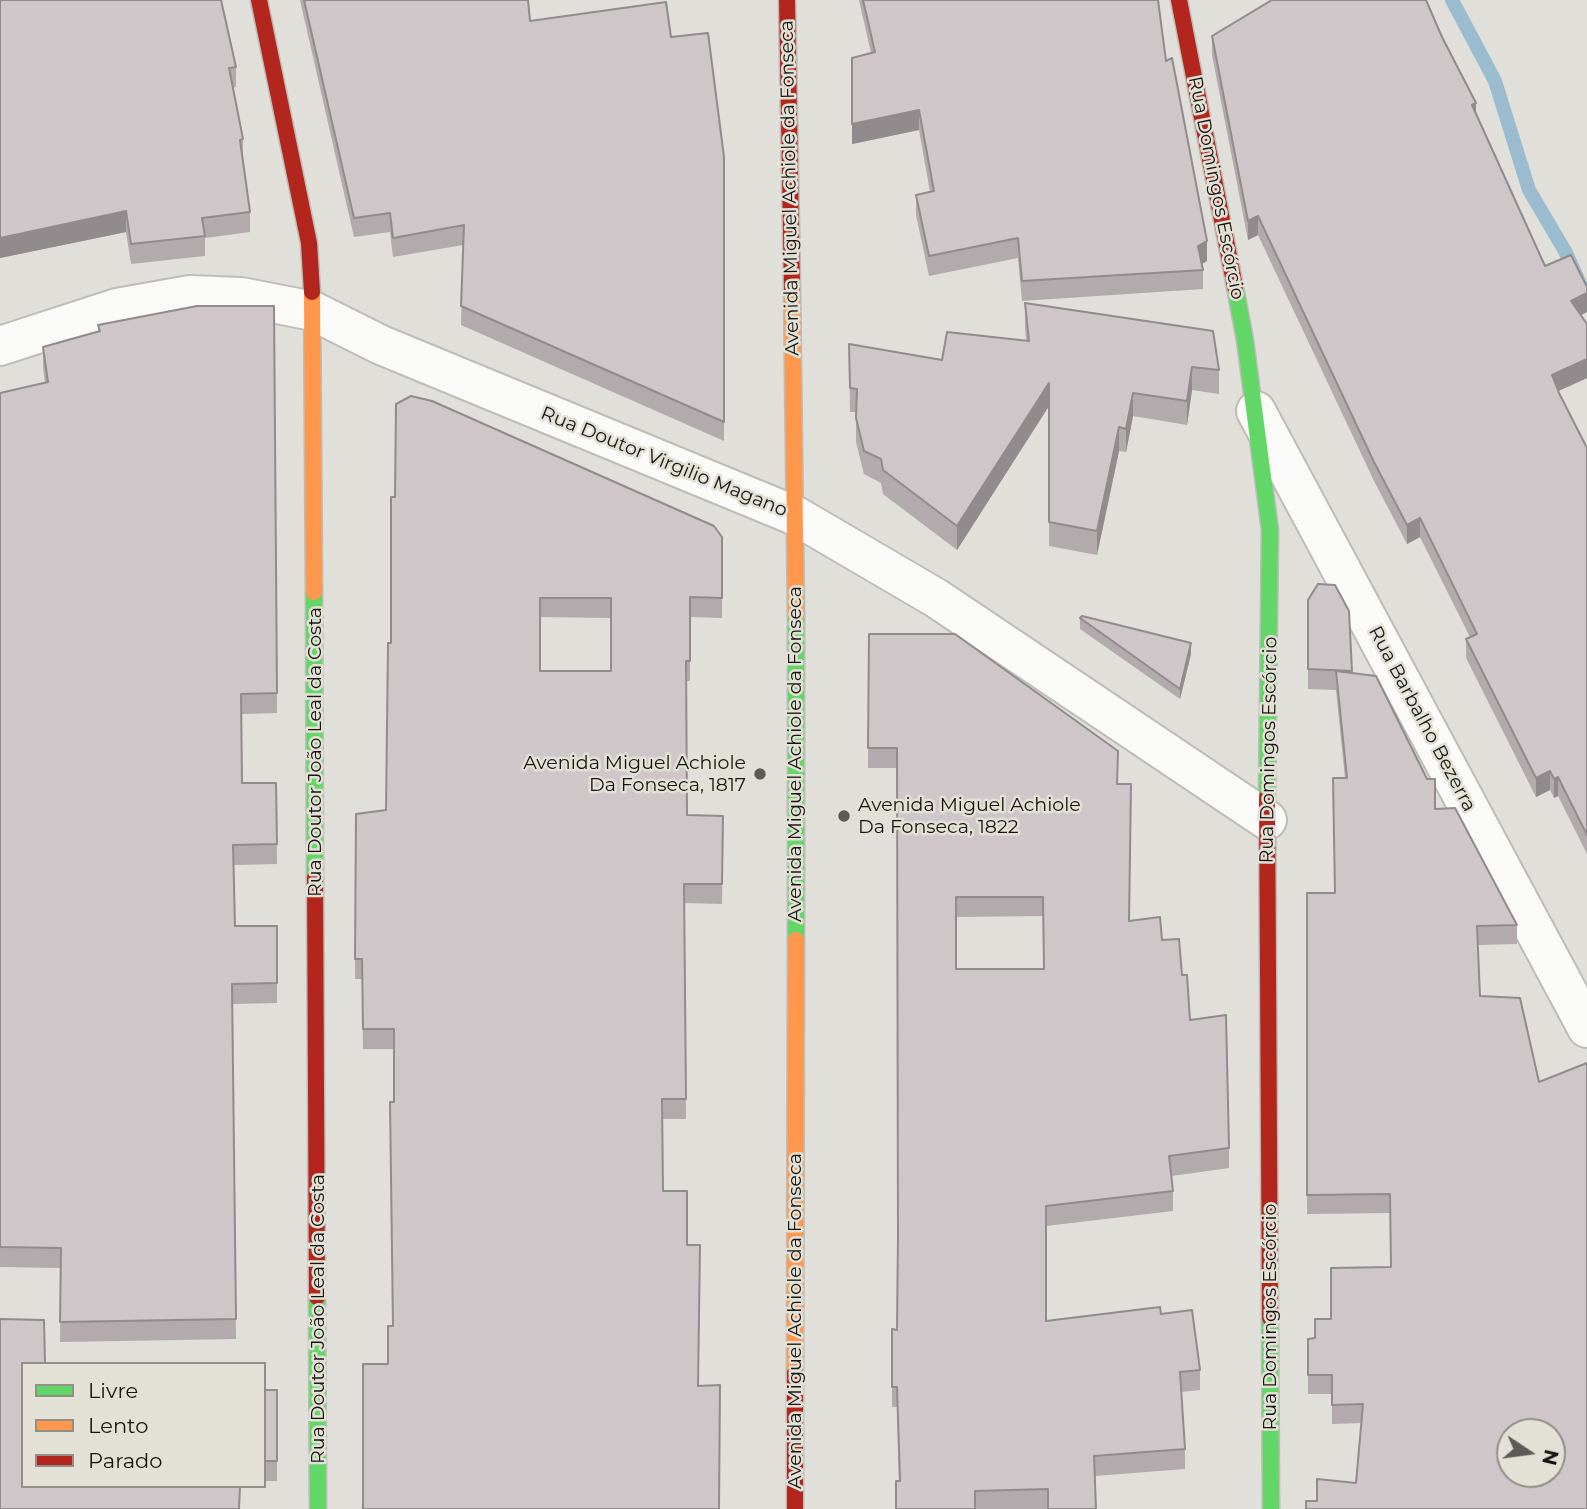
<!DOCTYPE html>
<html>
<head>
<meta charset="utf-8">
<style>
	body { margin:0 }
	#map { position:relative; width:1587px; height:1509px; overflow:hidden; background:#e0dfd9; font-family:Montserrat,sans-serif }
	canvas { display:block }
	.legend { position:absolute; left:21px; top:1362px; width:245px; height:126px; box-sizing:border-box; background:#e3e1d6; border:2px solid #918f87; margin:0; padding:9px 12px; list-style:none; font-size:21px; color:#151411 }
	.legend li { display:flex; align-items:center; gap:14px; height:35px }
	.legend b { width:35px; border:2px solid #918f87 }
	.north { position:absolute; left:1496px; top:1418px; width:70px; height:70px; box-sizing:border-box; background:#e3e1d6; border:2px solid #918f87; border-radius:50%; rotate:103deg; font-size:19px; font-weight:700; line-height:28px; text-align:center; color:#151411 }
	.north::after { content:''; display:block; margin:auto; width:24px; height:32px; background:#5c5b57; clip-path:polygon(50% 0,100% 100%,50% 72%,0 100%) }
</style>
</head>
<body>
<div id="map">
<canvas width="1587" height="1509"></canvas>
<ul class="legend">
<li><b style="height:9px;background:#63d668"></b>Livre</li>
<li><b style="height:9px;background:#ff974d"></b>Lento</li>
<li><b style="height:9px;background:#b3261e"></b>Parado</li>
</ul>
<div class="north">N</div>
</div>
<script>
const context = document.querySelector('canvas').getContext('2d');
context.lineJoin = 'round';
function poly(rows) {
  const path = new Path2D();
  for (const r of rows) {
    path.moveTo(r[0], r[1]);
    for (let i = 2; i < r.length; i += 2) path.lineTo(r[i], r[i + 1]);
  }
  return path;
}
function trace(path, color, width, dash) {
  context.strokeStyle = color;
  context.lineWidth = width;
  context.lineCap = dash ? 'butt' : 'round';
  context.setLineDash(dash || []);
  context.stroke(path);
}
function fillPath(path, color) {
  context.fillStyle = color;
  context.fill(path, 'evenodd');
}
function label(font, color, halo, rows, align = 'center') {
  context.font = font + ' Montserrat,sans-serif';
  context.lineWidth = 5;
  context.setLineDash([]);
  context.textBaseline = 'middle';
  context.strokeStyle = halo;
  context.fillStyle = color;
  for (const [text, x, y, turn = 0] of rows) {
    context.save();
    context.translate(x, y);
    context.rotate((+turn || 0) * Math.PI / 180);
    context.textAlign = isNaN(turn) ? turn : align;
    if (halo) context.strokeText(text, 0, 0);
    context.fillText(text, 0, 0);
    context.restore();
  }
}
trace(poly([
	[1452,0,1495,81,1529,190,1565,251,1587,299]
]), '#9bbcce', 14);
const street = poly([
	[0,346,117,308,190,295,241,297,313,311,381,345,796,516,936,598,1267,820],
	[1256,411,1587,1028]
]);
const fast = poly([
	[1235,287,1245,340,1270,530,1267,797],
	[314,592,315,878],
	[796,940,796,615],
	[317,1297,318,1509],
	[1270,1318,1271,1509]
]);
const slow = poly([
	[792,288,796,615],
	[312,292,314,592],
	[795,1373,796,940]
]);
const jam = poly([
	[259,0,309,243,312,292],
	[787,0,792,288],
	[1179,0,1235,287],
	[1267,797,1270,1318],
	[315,878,317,1297],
	[795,1509,795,1373]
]);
trace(street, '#bdbdb8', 42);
trace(fast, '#bdbdb8', 19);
trace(slow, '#bdbdb8', 19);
trace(jam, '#bdbdb8', 19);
trace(street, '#fafaf9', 38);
trace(fast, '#63d668', 16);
trace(slow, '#ff974d', 16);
trace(jam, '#b3261e', 16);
fillPath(poly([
	[0,0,236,67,236,87,233,88,243,139,243,160,250,212,250,232,205,238,205,256,131,264,126,232,0,258],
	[300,0,528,0,530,21,671,37,724,157,724,441,461,325,463,245,393,257,390,232,354,237],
	[859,0,1158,0,1166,61,1207,261,1202,264,1203,270,1203,289,1022,301,1018,258,929,276,916,215,916,195,930,192,919,130,852,144,852,58,871,53],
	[1212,36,1476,115,1545,266,1587,287,1587,312,1581,315,1587,324,1587,378,1558,391,1587,448,1587,854,1558,796,1554,798,1550,790,1536,797,1466,658,1466,639,1470,637,1420,537,1407,544,1374,481,1258,235,1248,240,1212,55],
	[1025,303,1219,370,1219,394,1192,390,1187,425,1133,416,1126,452,1119,451,1097,555,1049,546,1049,406,957,550,883,494,881,483,864,474,856,442,856,412,850,412,849,344,942,360,1026,341,1025,327],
	[274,306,277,713,241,714,242,783,276,783,277,864,234,865,235,926,277,926,277,1003,232,1004,236,1339,60,1342,61,1268,0,1267,0,393,45,383,43,367,43,347,98,332,98,325],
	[722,537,722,618,690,617,690,681,686,681,687,815,723,816,722,904,684,903,686,1119,662,1119,663,1191,687,1245,698,1386,720,1509,388,1364,393,1326,394,1049,363,1049,362,979,355,979,356,814,386,810,391,643],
	[540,617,611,618,611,671,540,671],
	[1308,600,1349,611,1352,673,1435,809,1517,925,1517,944,1478,945,1480,996,1539,1082,1587,1509,1317,1501,1356,1483,1362,1423,1332,1424,1332,1394,1308,1394,1308,1339,1315,1338,1331,1319,1391,1267,1390,1213,1307,1214,1307,893,1335,893,1345,778,1336,690,1308,689],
	[1080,618,1191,654,1180,699,1080,629],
	[869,634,1118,784,1130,921,1162,940,1182,975,1190,1020,1229,1148,1229,1168,1172,1176,1173,1191,1173,1211,1046,1226,1046,1321,1161,1314,1200,1370,1200,1390,1181,1392,1185,1449,1185,1469,1095,1476,1096,1509,896,1509,899,1481,897,1407,892,1407,892,1329,897,1330,898,1237,897,768,868,768],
	[1043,916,1044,969,956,969,956,917],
	[264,1390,277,1390,277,1481,264,1481]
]), '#b2aaad');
fillPath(poly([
	[1476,103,1476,122,1472,105],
	[919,110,919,130,852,144,852,124],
	[126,211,126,232,0,258,0,238],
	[1258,216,1258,235,1248,240,1248,221],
	[1207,241,1207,261,1198,266,1198,246],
	[1587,293,1587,312,1571,320,1571,301],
	[1587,359,1587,378,1552,394,1552,375],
	[1192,367,1192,390,1187,425,1187,401],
	[1049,383,1049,406,957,550,957,526],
	[1133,393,1133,416,1126,452,1126,429],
	[1119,427,1119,451,1097,555,1097,531],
	[1420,518,1420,537,1407,544,1407,525],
	[1191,643,1191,654,1180,699,1180,689],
	[1550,771,1550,790,1536,797,1536,778],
	[1558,777,1558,796,1554,798,1554,779]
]), '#918b8d');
const building = poly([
	[0,0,221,0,236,67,229,68,243,139,240,140,250,212,202,218,205,236,131,244,126,211,0,238,0,0],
	[304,0,528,0,530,21,666,2,671,37,708,33,724,157,724,422,461,306,464,225,393,238,390,213,354,218,304,0],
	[863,0,1158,0,1166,61,1172,58,1207,241,1198,246,1203,270,1022,281,1018,238,929,256,916,195,934,191,919,110,852,124,852,58,875,52,863,0],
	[1272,0,1426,0,1442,37,1476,103,1472,105,1545,266,1571,255,1587,287,1587,293,1571,301,1587,324,1587,359,1552,375,1559,393,1587,448,1587,835,1558,777,1554,779,1550,771,1536,778,1466,639,1477,634,1420,518,1407,525,1374,462,1258,216,1248,221,1212,36,1272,0],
	[1025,303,1213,331,1219,370,1192,367,1187,401,1133,393,1126,429,1119,427,1097,531,1049,522,1049,383,957,526,883,470,881,459,864,451,856,418,857,389,850,388,849,344,942,360,947,332,1029,341,1025,303],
	[197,306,274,306,277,693,241,694,242,783,276,783,277,844,233,845,235,926,277,926,277,983,232,984,236,1319,60,1322,61,1248,0,1247,0,393,48,382,43,347,100,331,98,325,197,306],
	[411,396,432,401,714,526,722,537,722,598,690,597,690,661,686,661,687,815,723,816,722,884,684,884,686,1099,662,1099,663,1191,687,1191,687,1245,700,1245,698,1386,720,1385,719,1509,363,1509,363,1364,388,1364,388,1326,393,1326,390,1102,394,1102,394,1029,363,1029,362,959,355,959,356,814,386,810,388,643,391,643,391,497,395,497,396,404,411,396],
	[540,598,611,598,611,671,540,671,540,598],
	[1318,584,1335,585,1349,611,1352,671,1308,669,1308,600,1318,584],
	[1082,616,1191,643,1180,689,1080,618,1082,616],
	[869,634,955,634,1118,751,1117,784,1131,784,1129,921,1160,917,1162,940,1179,939,1182,975,1187,975,1190,1020,1226,1015,1229,1148,1169,1156,1173,1191,1046,1206,1046,1321,1160,1307,1161,1314,1192,1310,1200,1370,1180,1372,1185,1449,1094,1456,1096,1509,1048,1509,1048,1489,975,1491,975,1509,896,1509,896,1481,900,1481,897,1387,892,1387,892,1329,897,1330,898,1235,897,748,868,748,869,634],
	[956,897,1043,897,1044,969,956,969,956,897],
	[1336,671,1376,676,1427,779,1435,779,1435,809,1455,808,1517,925,1477,926,1480,996,1520,998,1539,1082,1587,1063,1587,1509,1306,1509,1306,1501,1317,1501,1317,1479,1356,1483,1363,1404,1332,1405,1332,1375,1308,1375,1308,1339,1315,1338,1315,1319,1331,1319,1331,1268,1391,1267,1390,1194,1307,1195,1307,893,1335,893,1333,778,1347,778,1336,671],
	[1510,1432,1552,1432,1552,1474,1510,1474,1510,1432],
	[0,1319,44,1320,45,1364,23,1364,23,1486,240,1486,239,1509,0,1509,0,1319],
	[264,1390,277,1390,277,1461,264,1461,264,1390]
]);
fillPath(building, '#cfc6c9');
trace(building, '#918b8d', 2);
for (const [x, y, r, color] of [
	[760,774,7,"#5c5b57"],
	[844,816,7,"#5c5b57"]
]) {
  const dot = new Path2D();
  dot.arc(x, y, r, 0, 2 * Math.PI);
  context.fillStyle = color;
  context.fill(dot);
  trace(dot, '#e3e1d6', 2.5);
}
label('19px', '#151411', '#e3e1d6', [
	["Avenida Miguel Achiole da Fonseca",790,188,-91],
	["Rua Domingos Escórcio",1216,188,79],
	["Rua Doutor Virgilio Magano",664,462,22],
	["Rua Barbalho Bezerra",1422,719,62],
	["Rua Domingos Escórcio",1269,750,-89],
	["Rua Doutor João Leal da Costa",315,752,-90],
	["Avenida Miguel Achiole da Fonseca",795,754,-90],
	["Rua Domingos Escórcio",1270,1317,-90],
	["Rua Doutor João Leal da Costa",318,1319,-90],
	["Avenida Miguel Achiole da Fonseca",795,1321,-90]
]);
label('19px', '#151411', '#e3e1d6', [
	["Avenida Miguel Achiole",746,763],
	["Da Fonseca, 1817",746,785],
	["Avenida Miguel Achiole",858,805,"left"],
	["Da Fonseca, 1822",858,827,"left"]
], 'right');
</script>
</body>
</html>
